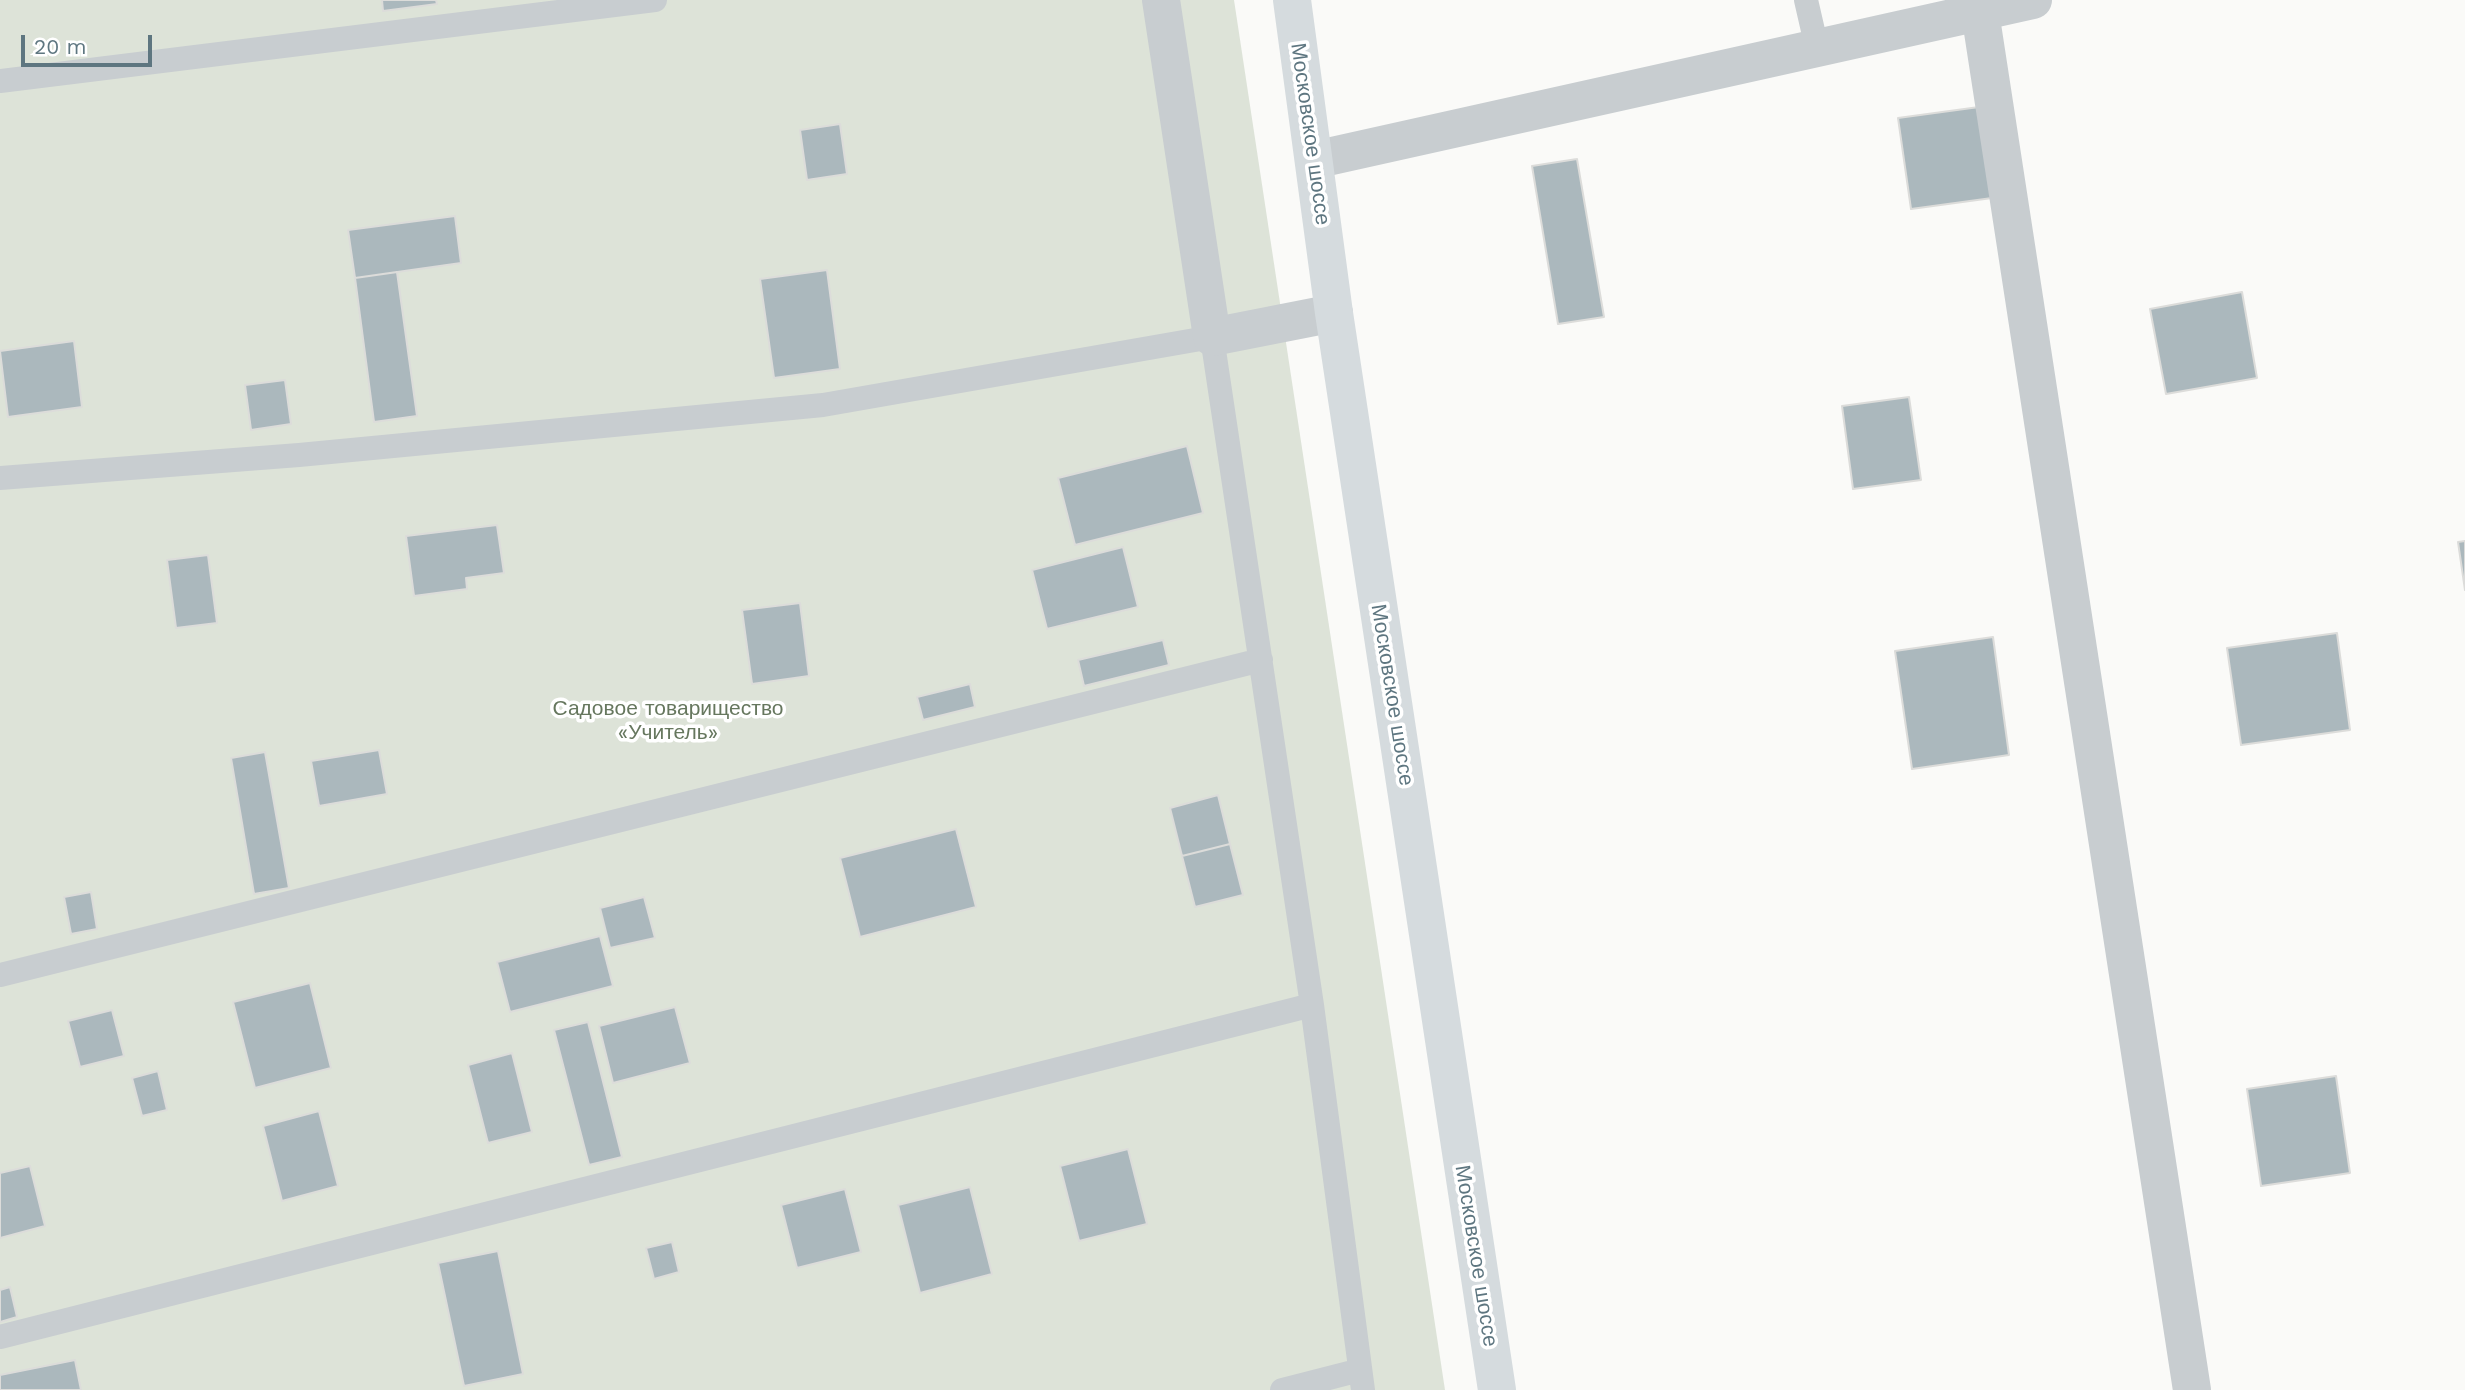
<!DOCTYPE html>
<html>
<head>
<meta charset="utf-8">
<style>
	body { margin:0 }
	#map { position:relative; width:2465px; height:1390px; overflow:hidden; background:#fafaf8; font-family:"Work Sans",sans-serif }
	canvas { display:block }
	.scale { position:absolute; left:21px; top:35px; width:131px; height:32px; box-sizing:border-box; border:4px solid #5e7680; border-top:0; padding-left:9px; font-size:21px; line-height:24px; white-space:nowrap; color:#5e7680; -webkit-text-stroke:5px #fff; paint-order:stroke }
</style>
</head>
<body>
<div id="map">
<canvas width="2465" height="1390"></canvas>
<div class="scale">20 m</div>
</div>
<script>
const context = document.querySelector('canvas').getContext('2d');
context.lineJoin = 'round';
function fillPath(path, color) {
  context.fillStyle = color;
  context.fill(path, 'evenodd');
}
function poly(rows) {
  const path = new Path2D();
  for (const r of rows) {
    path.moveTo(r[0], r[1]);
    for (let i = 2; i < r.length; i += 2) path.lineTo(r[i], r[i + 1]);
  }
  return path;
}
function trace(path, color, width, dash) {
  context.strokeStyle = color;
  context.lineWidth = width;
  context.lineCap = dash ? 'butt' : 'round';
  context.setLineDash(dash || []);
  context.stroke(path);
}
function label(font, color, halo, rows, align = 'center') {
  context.font = font + ' "Work Sans",sans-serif';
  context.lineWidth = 7;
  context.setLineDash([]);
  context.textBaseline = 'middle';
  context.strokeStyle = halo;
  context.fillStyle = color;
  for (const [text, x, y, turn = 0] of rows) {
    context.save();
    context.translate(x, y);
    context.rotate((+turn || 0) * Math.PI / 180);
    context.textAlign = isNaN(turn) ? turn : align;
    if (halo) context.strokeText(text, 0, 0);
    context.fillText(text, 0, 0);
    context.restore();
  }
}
fillPath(poly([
	[0,0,1234,0,1445,1390,0,1390]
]), '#dde3d8');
const building = poly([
	[382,0,436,0,437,4,383,11,382,0],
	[1979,107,1992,198,1911,209,1898,118,1979,107],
	[840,124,847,174,807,180,800,130,840,124],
	[1577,159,1604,317,1558,324,1532,166,1577,159],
	[455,216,461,263,355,278,348,230,455,216],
	[827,270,840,369,774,378,760,279,827,270],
	[397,272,417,416,374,422,355,278,397,272],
	[2242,292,2257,378,2166,394,2150,309,2242,292],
	[74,341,82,407,8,417,0,351,74,341],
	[285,380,291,424,251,430,245,385,285,380],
	[1909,397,1921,480,1853,489,1842,406,1909,397],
	[1187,446,1203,513,1075,545,1058,478,1187,446],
	[497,525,504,573,466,578,467,589,414,596,406,536,497,525],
	[2465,541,2465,590,2458,542,2465,541],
	[1123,547,1138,607,1047,629,1032,570,1123,547],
	[208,555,217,623,176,628,167,560,208,555],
	[800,603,809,676,752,684,742,610,800,603],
	[2337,633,2350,730,2241,745,2227,648,2337,633],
	[1993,637,2009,755,1912,769,1895,651,1993,637],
	[1163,640,1169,665,1084,686,1078,660,1163,640],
	[970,684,975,707,923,720,917,697,970,684],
	[379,750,387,794,319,806,311,761,379,750],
	[265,752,289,888,254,894,231,758,265,752],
	[1218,795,1230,844,1182,856,1170,808,1218,795],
	[956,829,976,907,860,937,840,858,956,829],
	[1230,844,1243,895,1195,907,1182,856,1230,844],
	[91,892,97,929,71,934,64,897,91,892],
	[644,897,655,938,610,948,600,908,644,897],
	[600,936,613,986,510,1012,497,962,600,936],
	[310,983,331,1068,255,1088,233,1002,310,983],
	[675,1007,690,1063,613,1083,599,1026,675,1007],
	[112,1010,124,1056,80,1067,68,1021,112,1010],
	[588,1022,622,1157,589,1165,554,1030,588,1022],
	[512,1053,532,1132,488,1143,468,1065,512,1053],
	[158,1071,167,1110,142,1116,132,1078,158,1071],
	[2336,1076,2350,1173,2261,1186,2247,1089,2336,1076],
	[319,1111,338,1186,282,1201,263,1126,319,1111],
	[1128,1149,1147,1224,1079,1241,1060,1166,1128,1149],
	[30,1166,45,1226,0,1238,0,1173,30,1166],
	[970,1187,992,1274,920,1293,898,1205,970,1187],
	[845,1189,861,1252,797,1268,781,1205,845,1189],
	[672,1242,679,1272,654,1279,646,1248,672,1242],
	[498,1251,523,1374,464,1386,438,1263,498,1251],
	[10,1287,17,1317,0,1322,0,1290,10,1287],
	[75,1360,81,1390,0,1390,0,1375,75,1360]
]);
fillPath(building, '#abb8bd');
trace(building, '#dcdcda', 2);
trace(poly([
	[1806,0,1817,48],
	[0,81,655,0],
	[0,478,299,455,823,405,1212,337,1312,1005,1363,1390],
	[0,975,1261,660],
	[0,1337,1312,1005],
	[1282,1390,1360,1370]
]), '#c8cdd0', 24);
trace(poly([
	[1161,0,1212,337,1334,313],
	[1980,12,2192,1390],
	[1314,160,2033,0]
]), '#c8cdd0', 38);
trace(poly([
	[1292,0,1334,313,1497,1390]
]), '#d5dbde', 38);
label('21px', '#5e7680', '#fff', [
	["Московское шоссе",1310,134,82],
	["Московское шоссе",1392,695,81],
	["Московское шоссе",1476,1256,81]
]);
label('21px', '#66775e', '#fff', [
	["Садовое товарищество",668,709],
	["«Учитель»",668,733]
]);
</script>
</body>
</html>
